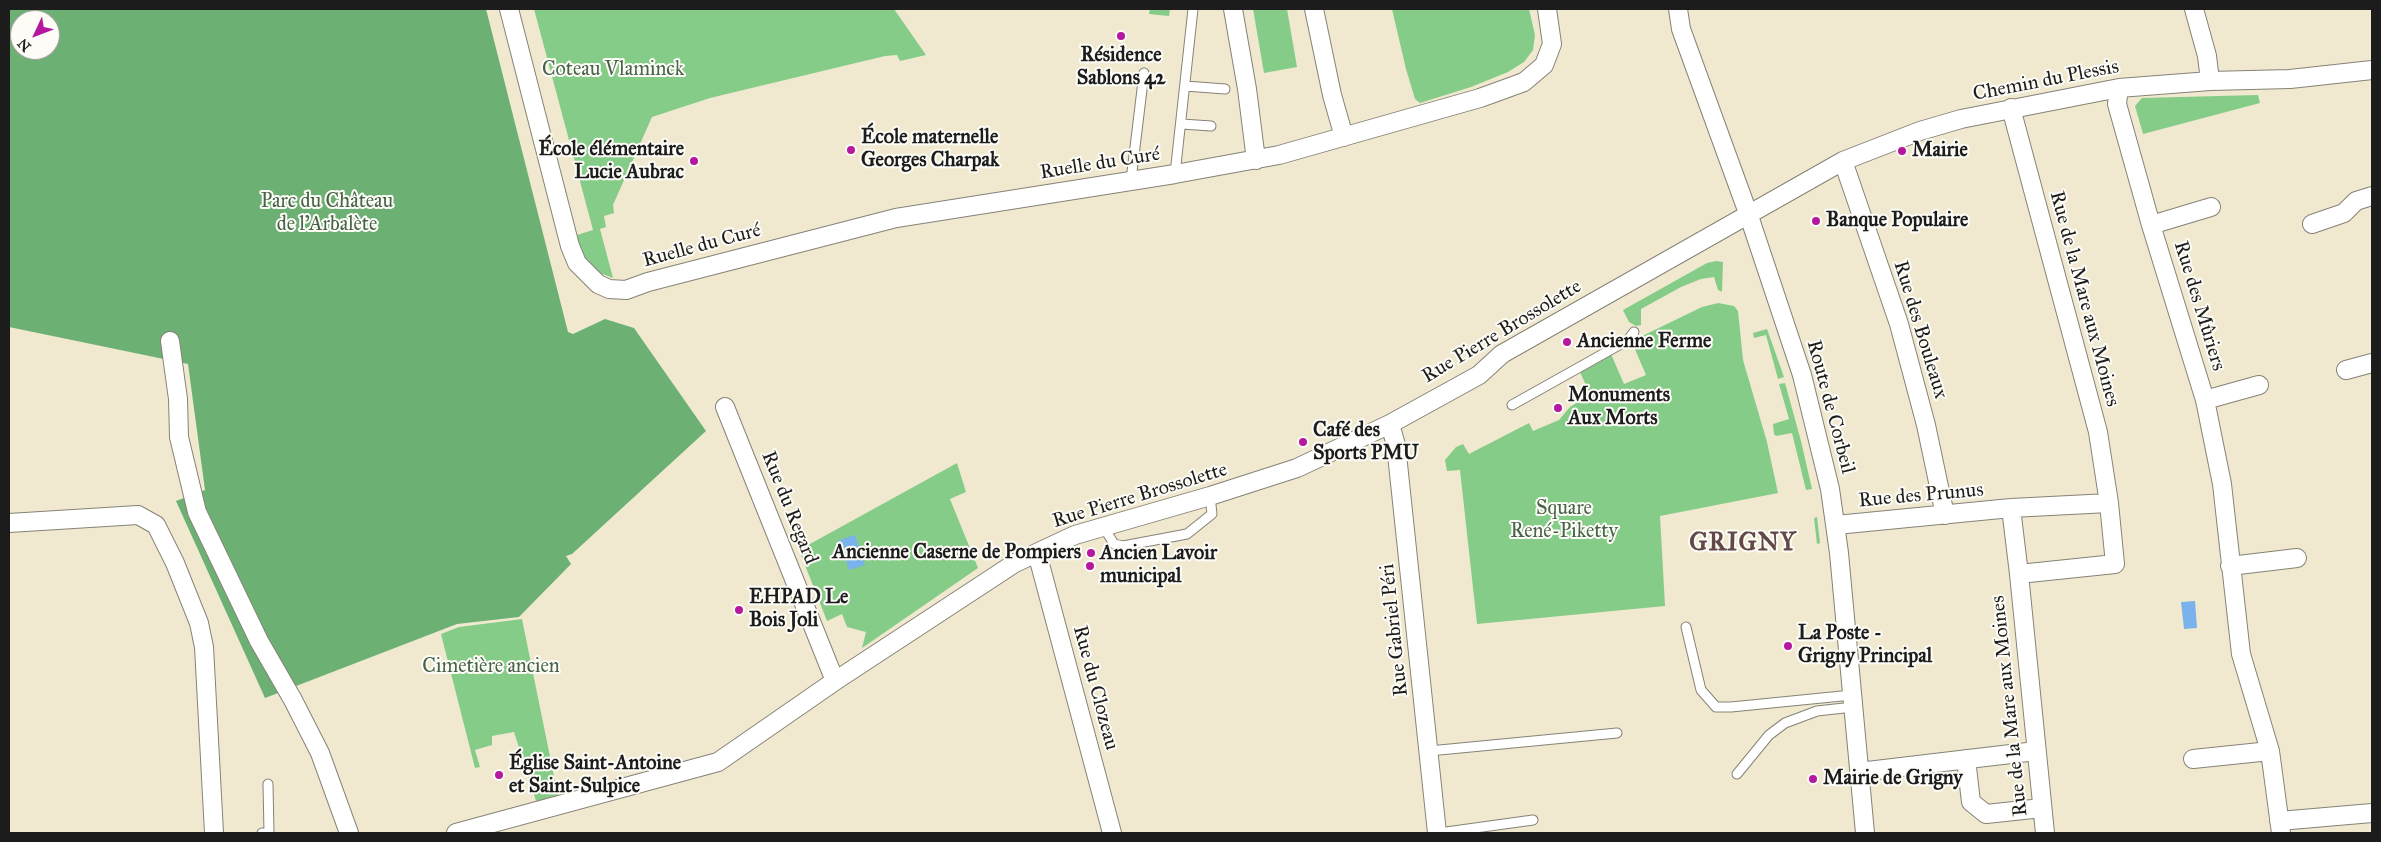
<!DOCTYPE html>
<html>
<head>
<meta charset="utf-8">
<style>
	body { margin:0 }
	#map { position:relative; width:2381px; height:842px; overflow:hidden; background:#f0e9d0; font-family:"IM FELL Great Primer",serif }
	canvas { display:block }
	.frame { position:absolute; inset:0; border:10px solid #1c1c1c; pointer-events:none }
	.north { position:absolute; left:10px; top:10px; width:50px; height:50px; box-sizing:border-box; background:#fdfcf7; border:1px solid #a3a29f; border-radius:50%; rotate:227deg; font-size:14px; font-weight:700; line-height:20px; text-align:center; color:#1c1c1c }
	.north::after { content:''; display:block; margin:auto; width:18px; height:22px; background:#b5179e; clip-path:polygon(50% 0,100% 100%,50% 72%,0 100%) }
</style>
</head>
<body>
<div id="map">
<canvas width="2381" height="842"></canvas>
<div class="frame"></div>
<div class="north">N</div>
</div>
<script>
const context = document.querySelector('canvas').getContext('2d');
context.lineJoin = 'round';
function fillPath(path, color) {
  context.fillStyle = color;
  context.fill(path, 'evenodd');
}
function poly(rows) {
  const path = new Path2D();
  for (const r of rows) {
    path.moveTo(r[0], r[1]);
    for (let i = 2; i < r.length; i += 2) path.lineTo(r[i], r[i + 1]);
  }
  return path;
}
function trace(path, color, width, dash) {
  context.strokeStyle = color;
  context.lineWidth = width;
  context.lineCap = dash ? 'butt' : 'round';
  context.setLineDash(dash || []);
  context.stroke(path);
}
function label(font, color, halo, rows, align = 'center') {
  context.font = font + ' "IM FELL Great Primer",serif';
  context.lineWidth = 4;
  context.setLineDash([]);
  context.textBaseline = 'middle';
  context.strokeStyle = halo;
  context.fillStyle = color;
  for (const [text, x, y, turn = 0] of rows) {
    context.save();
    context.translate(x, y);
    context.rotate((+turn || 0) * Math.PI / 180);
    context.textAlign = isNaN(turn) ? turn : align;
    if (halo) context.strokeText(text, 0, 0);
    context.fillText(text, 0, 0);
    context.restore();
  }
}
fillPath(poly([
	[534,9,894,9,926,55,900,61,897,55,885,56,710,98,652,117,613,205,614,213,604,216,606,227,600,229,613,278,597,272,584,258,581,250,577,235,593,230],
	[1150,9,1170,9,1169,16,1149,14],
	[1253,9,1287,9,1297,67,1264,73],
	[1392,9,1529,9,1535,35,1533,50,1524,62,1508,72,1471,87,1420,103,1415,99,1406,69],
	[2258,95,2260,103,2143,134,2135,106,2142,98],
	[1716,261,1723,262,1722,292,1718,290,1714,277,1701,279,1681,287,1641,309,1641,325,1636,326,1629,322,1623,310,1707,263],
	[1718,303,1734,306,1738,311,1743,360,1767,442,1778,493,1660,516,1665,606,1477,624,1460,470,1447,471,1445,460,1456,447,1463,444,1469,454,1529,423,1533,431,1559,420,1570,407,1590,394,1580,372,1611,354,1624,384,1646,375,1634,347,1638,338,1702,307],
	[1767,329,1784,377,1778,379,1766,335,1754,338,1753,333],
	[1785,383,1801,441,1812,489,1806,490,1792,433,1776,436,1774,434,1773,424,1789,419,1779,384],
	[957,463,966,492,950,499,978,568,862,648,866,632,847,627,842,614,827,621,799,550],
	[1817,517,1820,543,1817,544,1814,518],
	[522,619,558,796,536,801,514,732,492,736,492,745,475,750,480,767,475,768,441,634,459,627]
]), '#85cc88');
fillPath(poly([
	[9,9,486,9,568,332,573,334,605,319,634,328,706,431,572,554,566,556,571,564,519,617,457,624,265,698,176,501,205,490,188,364,9,327],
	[20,20,50,20,50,50,20,50]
]), '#6cb074');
fillPath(poly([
	[855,535,865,565,849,570,839,540],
	[2195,601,2197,628,2184,629,2181,602]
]), '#7ab3eb');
const lane = poly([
	[1185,86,1225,89],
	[1182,124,1211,126],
	[1175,174,1193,9],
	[1131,180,1144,73],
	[1512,405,1628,340,1634,332],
	[1103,526,1114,544,1123,546,1187,534,1212,514,1210,496],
	[1686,627,1701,690,1716,707,1731,707,1852,695],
	[1429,751,1617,733],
	[1737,774,1769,735,1785,723,1817,711,1853,707],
	[262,833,269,833,268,784],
	[1439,833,1533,820]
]);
const street = poly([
	[509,9,570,246,577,263,598,284,609,289,626,290,648,282,896,218,1175,174,1279,155,1480,98,1524,82,1544,65,1552,44,1547,9],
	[1233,9,1247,89,1256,160],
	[1314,9,1332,95,1344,137],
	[1678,9,1681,29,1748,213,1802,375,1830,489,1839,553,1865,833],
	[2194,9,2207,56,2210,81],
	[2119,88,2117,104,2151,225,2205,400,2222,484,2241,654,2270,751,2281,833],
	[2011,108,2098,432,2109,503,2115,564,2019,574,2011,508,2109,503],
	[1843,161,1899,324,1926,425,1945,515],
	[2312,224,2344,213,2356,201,2372,196],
	[2151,225,2211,207],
	[170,341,178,399,179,437,197,512,259,641,293,700,320,753,349,833],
	[2346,370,2372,363],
	[2205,400,2259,385],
	[725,407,835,681],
	[1390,424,1396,445,1437,833],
	[9,523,138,515,156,525,175,563,199,623,204,647,214,833],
	[1836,525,2011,508],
	[1037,553,1112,833],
	[2230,566,2297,558],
	[2019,574,2045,833],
	[1966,759,1971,802,1986,814,2042,808],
	[2193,759,2270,751],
	[1859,772,2036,751],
	[2279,821,2372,813],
	[456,833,718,762,835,681,1015,563,1075,535,1210,496,1297,468,1390,424,1479,375,1502,354,1843,161,1920,131,1961,119,2119,88,2210,81,2290,79,2372,70]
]);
trace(lane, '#868276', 11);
trace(street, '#868276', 20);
trace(lane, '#fff', 9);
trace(street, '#fff', 18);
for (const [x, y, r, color] of [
	[1121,36,5,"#b5179e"],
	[851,150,5,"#b5179e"],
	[1902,151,5,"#b5179e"],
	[694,161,5,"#b5179e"],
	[1816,221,5,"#b5179e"],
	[1567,342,5,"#b5179e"],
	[1558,408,5,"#b5179e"],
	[1303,442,5,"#b5179e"],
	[1091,553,5,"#b5179e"],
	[1090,566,5,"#b5179e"],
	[739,610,5,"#b5179e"],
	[1788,646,5,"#b5179e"],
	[499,775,5,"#b5179e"],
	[1813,779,5,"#b5179e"]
]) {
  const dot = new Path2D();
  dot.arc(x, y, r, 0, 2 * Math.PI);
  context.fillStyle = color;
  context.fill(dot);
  trace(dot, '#fdfcf7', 2);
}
label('bold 20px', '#1c1c1c', '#fdfcf7', [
	["Résidence",1121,56,"center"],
	["Sablons 42",1121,79,"center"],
	["École maternelle",861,138],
	["Georges Charpak",861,161],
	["École élémentaire",684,150,"right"],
	["Lucie Aubrac",684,173,"right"],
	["Mairie",1912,151],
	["Banque Populaire",1826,221],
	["Ancienne Ferme",1577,342],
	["Monuments",1568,396],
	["Aux Morts",1568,419],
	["Café des",1313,431],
	["Sports PMU",1313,454],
	["Ancienne Caserne de Pompiers",1081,553,"right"],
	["Ancien Lavoir",1100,554],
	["municipal",1100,577],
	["EHPAD Le",749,598],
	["Bois Joli",749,621],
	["La Poste -",1798,634],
	["Grigny Principal",1798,657],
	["Église Saint-Antoine",509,764],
	["et Saint-Sulpice",509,787],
	["Mairie de Grigny",1823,779]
], 'left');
label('20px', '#466247', '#fdfcf7', [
	["Coteau Vlaminck",613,70],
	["Parc du Château",327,202],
	["de l'Arbalète",327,225],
	["Square",1564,509],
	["René-Piketty",1564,532],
	["Cimetière ancien",491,667]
]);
label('20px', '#1c1c1c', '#fdfcf7', [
	["Chemin du Plessis",2046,81,-11],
	["Ruelle du Curé",1100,164,-9],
	["Ruelle du Curé",702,246,-15],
	["Rue de la Mare aux Moines",2084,299,75],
	["Rue des Mûriers",2199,306,73],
	["Rue des Bouleaux",1920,330,73],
	["Rue Pierre Brossolette",1502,332,-31],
	["Route de Corbeil",1830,407,75],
	["Rue Pierre Brossolette",1140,496,-17],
	["Rue des Prunus",1921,496,-5],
	["Rue du Regard",789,508,68],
	["Rue Gabriel Péri",1395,630,-96],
	["Rue du Clozeau",1095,688,75],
	["Rue de la Mare aux Moines",2010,706,-96]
]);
context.letterSpacing = '1px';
label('bold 25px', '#624947', '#fdfcf7', [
	["GRIGNY",1743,544]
]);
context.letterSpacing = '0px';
</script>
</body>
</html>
